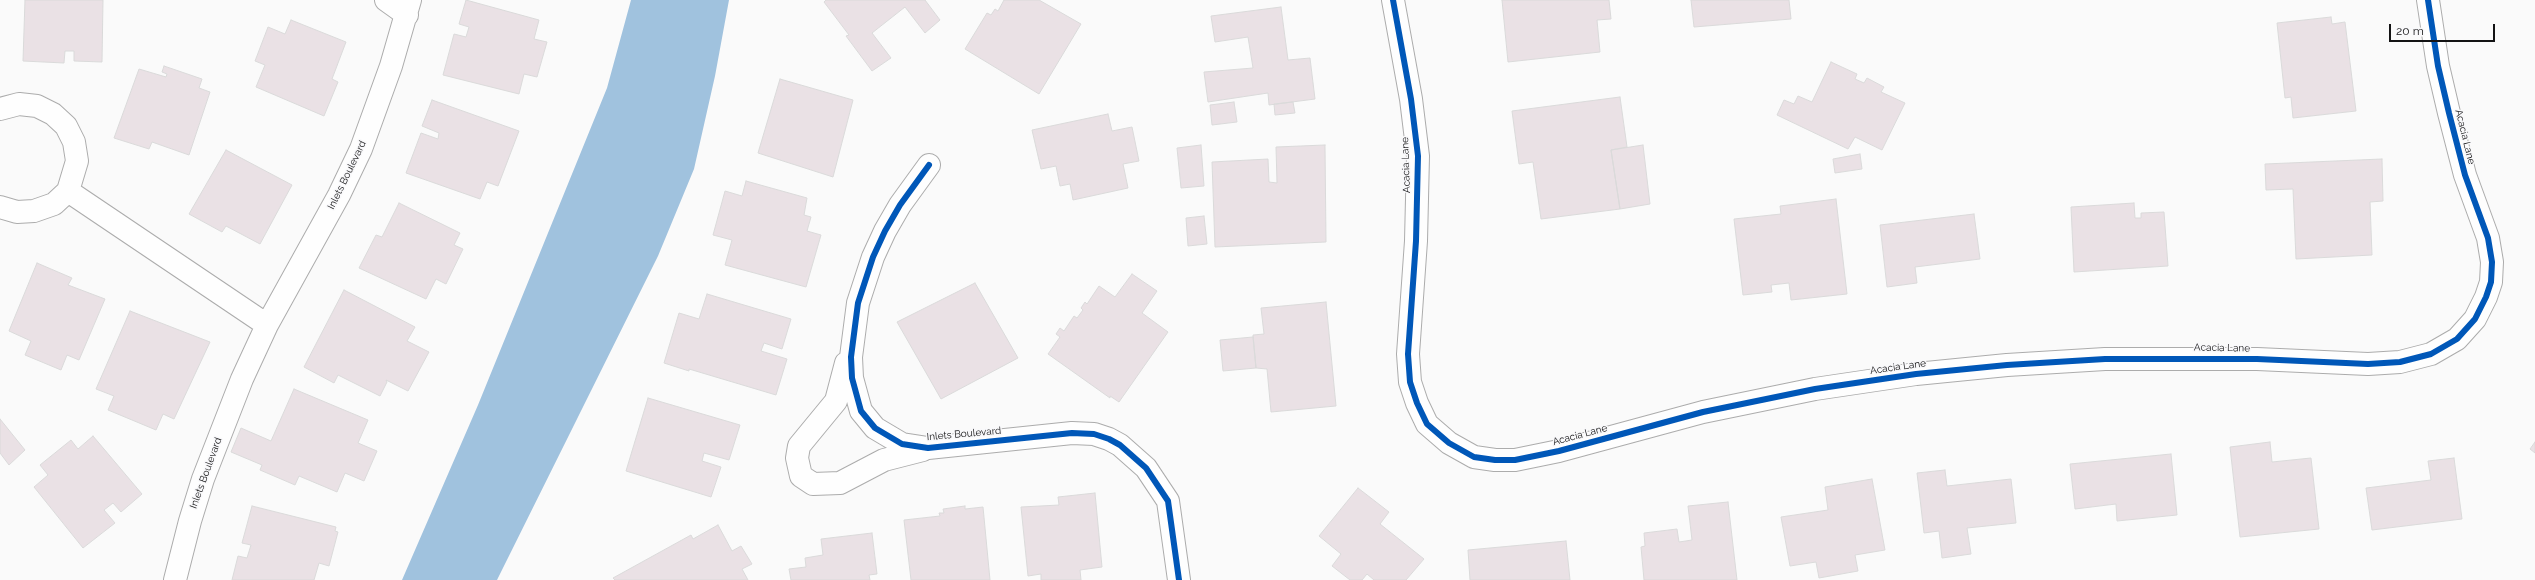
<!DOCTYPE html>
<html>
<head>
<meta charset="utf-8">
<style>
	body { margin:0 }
	#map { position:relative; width:2535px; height:580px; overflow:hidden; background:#fafafa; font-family:Raleway,sans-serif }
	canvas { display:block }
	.scale { position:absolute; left:2389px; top:24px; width:106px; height:18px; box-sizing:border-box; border:2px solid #131314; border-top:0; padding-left:5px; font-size:12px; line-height:14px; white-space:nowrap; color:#131314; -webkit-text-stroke:3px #f9f9fb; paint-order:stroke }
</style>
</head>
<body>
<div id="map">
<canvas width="2535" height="580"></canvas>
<div class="scale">20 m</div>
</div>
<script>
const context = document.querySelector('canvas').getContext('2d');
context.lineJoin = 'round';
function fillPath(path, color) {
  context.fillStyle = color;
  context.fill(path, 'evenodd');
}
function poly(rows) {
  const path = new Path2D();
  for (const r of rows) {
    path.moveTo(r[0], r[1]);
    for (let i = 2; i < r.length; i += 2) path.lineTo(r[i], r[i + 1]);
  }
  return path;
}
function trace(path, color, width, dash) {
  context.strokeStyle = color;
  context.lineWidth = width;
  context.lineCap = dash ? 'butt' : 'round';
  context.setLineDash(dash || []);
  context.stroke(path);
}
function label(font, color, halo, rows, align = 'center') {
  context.font = font + ' Raleway,sans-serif';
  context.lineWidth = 3;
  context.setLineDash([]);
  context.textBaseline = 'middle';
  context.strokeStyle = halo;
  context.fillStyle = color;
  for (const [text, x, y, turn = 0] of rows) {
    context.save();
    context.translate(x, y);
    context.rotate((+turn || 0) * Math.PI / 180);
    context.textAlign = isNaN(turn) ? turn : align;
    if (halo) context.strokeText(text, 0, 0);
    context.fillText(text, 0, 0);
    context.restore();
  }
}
fillPath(poly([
	[631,0,729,0,715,76,694,169,658,256,497,580,402,580,478,405,607,88]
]), '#a0c2de');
const building = poly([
	[25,0,103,0,102,62,74,61,74,51,65,51,64,63,23,61,25,0],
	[466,0,539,20,534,39,547,42,537,77,524,74,519,94,443,75,454,34,466,37,469,27,459,24,466,0],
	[826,0,925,0,940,20,925,33,905,7,872,33,891,58,872,71,846,36,849,35,824,2,826,0],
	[1004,0,1039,0,1081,24,1039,94,965,49,987,13,991,15,995,9,998,11,1004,0],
	[1502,0,1609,0,1611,19,1597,20,1600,52,1508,62,1502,0],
	[1691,0,1789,0,1791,19,1694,27,1691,0],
	[1281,7,1288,60,1310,58,1315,99,1269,105,1268,93,1208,102,1204,72,1253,68,1248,37,1215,42,1211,16,1281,7],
	[2331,17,2332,24,2345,22,2356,111,2293,118,2291,97,2285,98,2277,23,2331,17],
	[291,20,346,42,332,79,338,82,324,116,256,87,265,65,255,61,268,27,285,34,291,20],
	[1831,62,1857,74,1855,79,1864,83,1867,78,1884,87,1881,92,1905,103,1882,150,1855,137,1848,149,1777,115,1784,100,1794,104,1798,96,1812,102,1831,62],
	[164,66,202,79,199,88,210,92,189,155,152,142,149,149,114,138,139,69,166,77,167,74,162,72,164,66],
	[780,79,853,100,833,177,758,153,780,79],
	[1620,97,1627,147,1611,150,1620,209,1541,219,1533,162,1519,164,1512,111,1620,97],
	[432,100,519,131,498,186,487,182,480,199,406,173,421,133,438,139,439,133,422,126,432,100],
	[1234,102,1237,122,1212,125,1210,105,1234,102],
	[1293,102,1295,113,1275,115,1274,104,1293,102],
	[1108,114,1112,131,1132,127,1139,161,1123,164,1128,188,1073,200,1070,184,1060,186,1056,166,1041,169,1032,130,1108,114],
	[1201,145,1204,186,1181,188,1177,148,1201,145],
	[1325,145,1326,242,1215,247,1212,162,1268,159,1269,182,1277,183,1276,147,1325,145],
	[1643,145,1650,204,1620,209,1611,150,1643,145],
	[226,150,292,185,260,244,226,226,222,232,189,214,226,150],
	[1860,154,1862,169,1835,173,1833,159,1860,154],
	[2382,159,2383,201,2370,202,2372,255,2296,259,2293,189,2266,190,2265,164,2382,159],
	[746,181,807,198,804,215,811,217,807,231,821,235,806,287,725,265,732,240,713,235,725,191,742,196,746,181],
	[1836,199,1847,294,1791,300,1789,283,1771,285,1772,292,1743,295,1734,219,1781,214,1780,206,1836,199],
	[399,203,460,233,454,245,463,249,446,284,436,279,426,299,359,268,376,235,382,237,399,203],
	[2134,203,2135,218,2141,218,2141,213,2164,212,2168,266,2074,272,2071,207,2134,203],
	[1974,214,1980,259,1915,267,1917,283,1887,287,1880,225,1974,214],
	[1204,216,1207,244,1188,246,1186,218,1204,216],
	[37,263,72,278,68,285,105,299,79,360,67,355,61,370,25,355,31,341,9,331,37,263],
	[1132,274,1157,291,1142,313,1168,332,1119,402,1110,396,1110,398,1048,354,1060,337,1056,334,1060,328,1064,331,1074,316,1077,318,1083,310,1081,308,1085,302,1087,304,1099,286,1115,297,1132,274],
	[975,283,1018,358,941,399,897,322,975,283],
	[344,290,415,327,407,341,429,352,408,391,386,380,387,382,380,396,338,375,334,383,304,367,344,290],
	[707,294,791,319,782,349,764,343,761,351,787,359,776,395,689,369,689,371,664,363,679,313,699,319,707,294],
	[1326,302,1336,406,1271,412,1267,369,1256,368,1253,335,1264,334,1261,308,1326,302],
	[130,311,210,342,174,419,163,414,156,430,108,410,114,396,96,389,130,311],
	[1253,337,1256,368,1223,371,1220,340,1253,337],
	[294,389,368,420,358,443,377,451,364,481,345,473,337,492,299,476,295,485,260,470,262,465,231,452,241,428,271,441,294,389],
	[648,398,740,425,729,460,704,453,702,461,721,467,711,497,626,471,648,398],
	[0,419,25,450,9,465,0,453,0,419],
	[93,436,142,494,121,512,113,503,104,510,115,523,83,548,34,487,48,475,40,465,71,440,78,449,93,436],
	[2270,442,2272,462,2311,458,2319,529,2240,537,2230,447,2270,442],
	[2535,442,2535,453,2530,449,2535,442],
	[2171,454,2177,515,2117,521,2116,504,2075,509,2070,464,2171,454],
	[2454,458,2462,519,2372,530,2366,488,2431,480,2428,461,2454,458],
	[1945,470,1947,486,2011,479,2016,523,1967,528,1971,554,1942,558,1939,531,1924,533,1917,473,1945,470],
	[1872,479,1885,550,1855,555,1858,571,1819,578,1816,562,1790,566,1781,517,1828,510,1825,487,1872,479],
	[1358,488,1389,512,1380,524,1424,559,1406,580,1374,580,1367,574,1362,580,1350,580,1332,566,1341,554,1319,536,1358,488],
	[1095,493,1102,567,1080,570,1081,580,1041,580,1041,574,1028,576,1021,507,1059,505,1058,497,1095,493],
	[1728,502,1737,580,1644,580,1641,547,1645,546,1644,533,1677,529,1679,542,1692,540,1688,506,1728,502],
	[252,506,336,527,335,531,338,532,329,566,319,563,314,580,232,580,238,556,247,558,251,545,242,543,252,506],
	[965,506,965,509,983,507,990,580,911,580,904,520,940,516,939,513,944,513,943,509,965,506],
	[718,525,732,551,741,546,752,564,742,569,748,580,615,580,613,578,691,535,693,539,718,525],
	[872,533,877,574,869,575,870,580,791,580,789,569,806,567,805,558,823,555,821,539,872,533],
	[1566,541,1570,580,1470,580,1468,550,1566,541]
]);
fillPath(building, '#eae1e5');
trace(building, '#dadada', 1);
const minor = poly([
	[386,0,407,15],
	[1393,0,1411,99,1418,156,1416,241,1408,354,1410,382,1417,403,1427,424,1449,443,1474,457,1495,460,1515,460,1559,451,1703,412,1815,389,1916,374,2007,365,2105,359,2257,359,2368,364,2400,362,2431,354,2457,339,2475,319,2486,297,2491,282,2492,262,2488,238,2465,175,2449,113,2438,66,2428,0],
	[0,109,19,104,37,106,53,114,66,126,74,142,77,161,68,191,54,204,34,211,17,212,0,207],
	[929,165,900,205,885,231,873,257,858,303,851,357,852,378,861,411,875,428,902,444,928,448,1072,433,1094,434,1109,439,1120,445,1146,468,1168,501,1179,580],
	[68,191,267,325],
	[846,363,836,401,799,446,797,458,801,476,813,484,840,483,884,460,923,450],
	[175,580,190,521,203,479,242,379,267,325,339,195,361,149,391,66,410,0]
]);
trace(minor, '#acacac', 24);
trace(minor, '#fefefe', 22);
trace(poly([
	[1393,0,1411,99,1418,156,1416,241,1408,354,1410,382,1417,403,1427,424,1449,443,1474,457,1495,460,1515,460,1559,451,1703,412,1815,389,1916,374,2007,365,2105,359,2257,359,2368,364,2400,362,2431,354,2457,339,2475,319,2486,297,2491,282,2492,262,2488,238,2465,175,2449,113,2438,66,2428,0],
	[929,165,900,205,885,231,873,257,858,303,851,357,852,378,861,411,875,428,902,444,928,448,1072,433,1094,434,1109,439,1120,445,1146,468,1168,501,1179,580]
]), '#0057b8', 6);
label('10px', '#131314', '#f9f9fb', [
	["Acacia Lane",2465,137,76],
	["Acacia Lane",1406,165,-92],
	["Inlets Boulevard",347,175,-64],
	["Acacia Lane",2222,348,1],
	["Acacia Lane",1898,367,-8],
	["Inlets Boulevard",964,434,-5],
	["Acacia Lane",1580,435,-15],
	["Inlets Boulevard",206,473,-70]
]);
</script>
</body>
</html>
